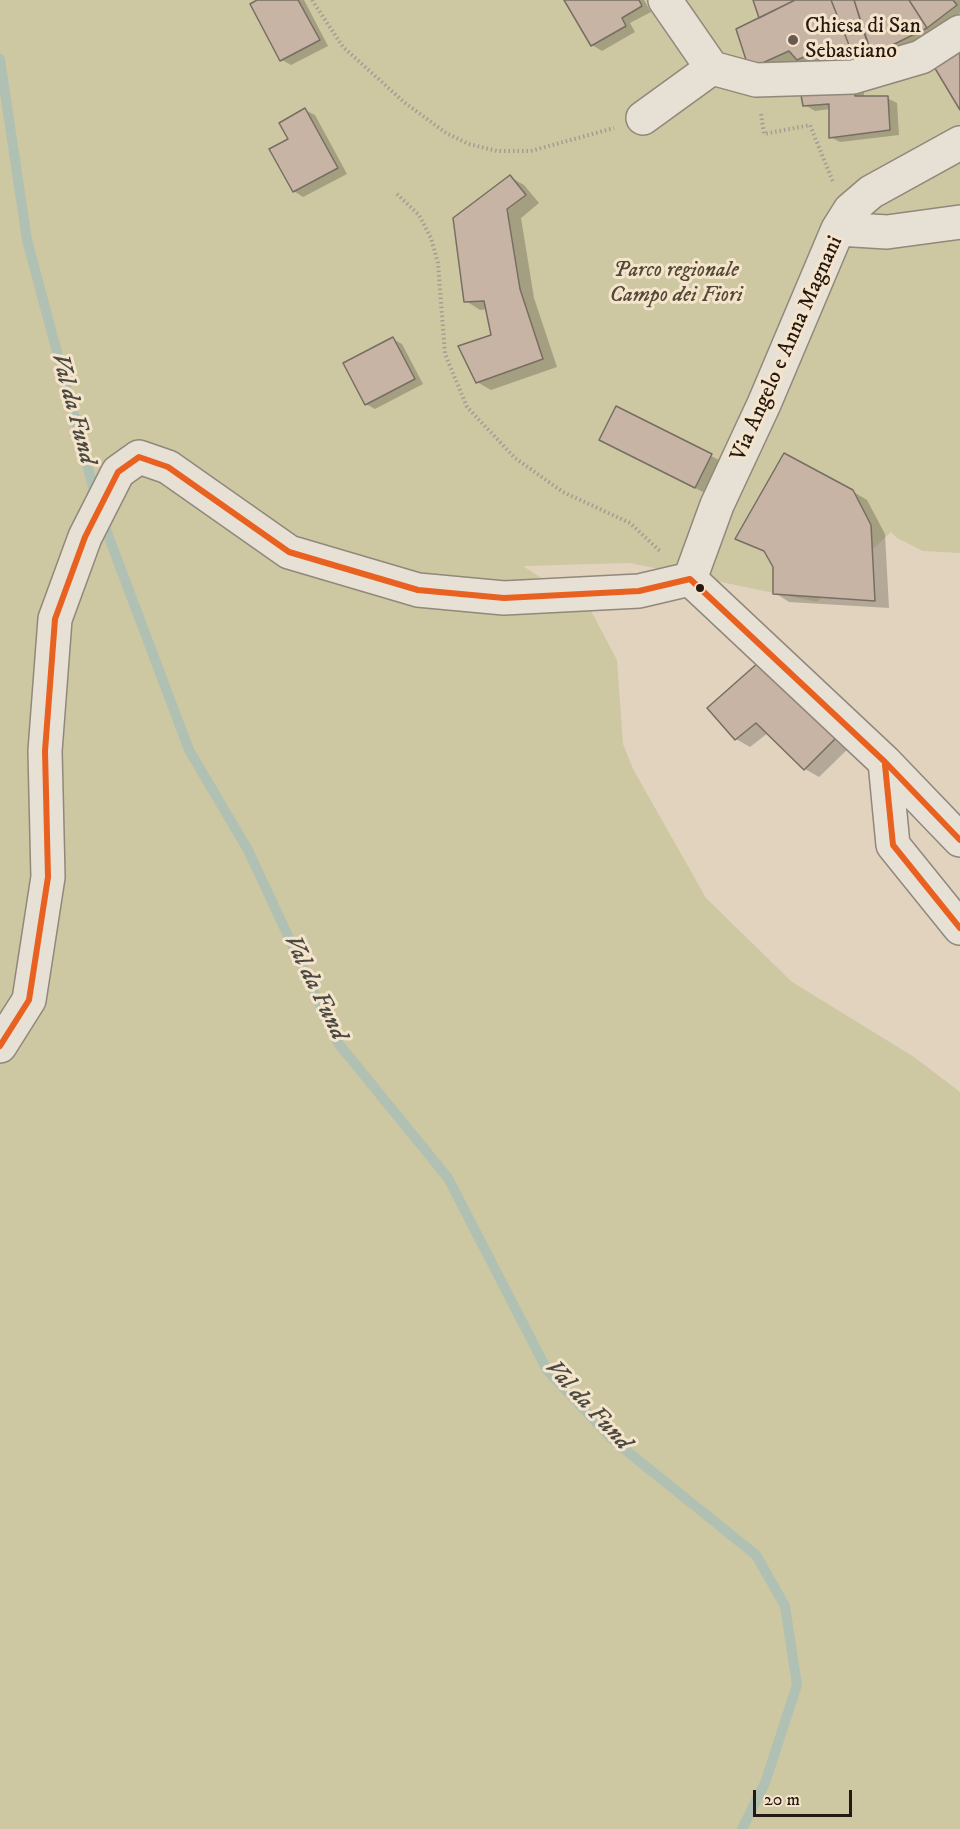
<!DOCTYPE html>
<html>
<head>
<meta charset="utf-8">
<style>
	body { margin:0 }
	#map { position:relative; width:960px; height:1829px; overflow:hidden; background:#e2d3bf; font-family:"IM FELL DW Pica",serif }
	canvas { display:block }
	.scale { position:absolute; left:753px; top:1790px; width:99px; height:27px; box-sizing:border-box; border:3px solid #261911; border-top:0; padding-left:8px; font-size:18px; line-height:21px; white-space:nowrap; color:#261911; -webkit-text-stroke:4px #f5e4cc; paint-order:stroke }
</style>
</head>
<body>
<div id="map">
<canvas width="960" height="1829"></canvas>
<div class="scale">20 m</div>
</div>
<script>
const context = document.querySelector('canvas').getContext('2d');
context.lineJoin = 'round';
function fillPath(path, color) {
  context.fillStyle = color;
  context.fill(path, 'evenodd');
}
function poly(rows) {
  const path = new Path2D();
  for (const r of rows) {
    path.moveTo(r[0], r[1]);
    for (let i = 2; i < r.length; i += 2) path.lineTo(r[i], r[i + 1]);
  }
  return path;
}
function trace(path, color, width, dash) {
  context.strokeStyle = color;
  context.lineWidth = width;
  context.lineCap = dash ? 'butt' : 'round';
  context.setLineDash(dash || []);
  context.stroke(path);
}
function label(font, color, halo, rows, align = 'center') {
  context.font = font + ' "IM FELL DW Pica",serif';
  context.lineWidth = 6;
  context.setLineDash([]);
  context.textBaseline = 'middle';
  context.strokeStyle = halo;
  context.fillStyle = color;
  for (const [text, x, y, turn = 0] of rows) {
    context.save();
    context.translate(x, y);
    context.rotate((+turn || 0) * Math.PI / 180);
    context.textAlign = isNaN(turn) ? turn : align;
    if (halo) context.strokeText(text, 0, 0);
    context.fillText(text, 0, 0);
    context.restore();
  }
}
fillPath(poly([
	[0,0,960,0,960,553,923,551,897,538,891,532,817,602,630,563,523,566,590,609,617,660,623,744,633,769,706,898,792,982,914,1057,960,1092,960,1829,0,1829]
]), '#cdc7a2');
fillPath(poly([
	[260,0,304,0,328,46,291,65,282,60],
	[566,0,644,0,651,12,630,23,635,32,602,51,592,45],
	[755,0,960,0,960,13,937,33,870,66,750,68,761,19],
	[864,90,864,97,887,98,897,103,899,135,840,142,830,137,830,109,815,111,805,105],
	[305,110,315,115,347,174,303,197,294,191],
	[510,177,524,185,539,203,521,218,534,298,557,367,491,390,477,382,493,336,487,309,480,310,466,301],
	[393,339,402,344,423,384,375,409,366,404],
	[617,408,721,461,705,493,610,445],
	[852,491,867,500,885,534,889,608,789,602,775,593,774,566,767,553,737,538],
	[759,664,851,746,819,777,805,769,768,733,750,747,736,739]
]), '#0003');
trace(poly([
	[0,59,27,240,96,498],
	[102,519,189,750,248,850,338,1043,448,1178,547,1370,613,1440,756,1555,785,1606,797,1685,765,1783,742,1829]
]), '#b0c1b4', 10);
const building = poly([
	[257,0,298,0,320,40,280,61,250,4,257,0],
	[564,0,639,0,642,6,622,18,626,26,591,46,564,0],
	[753,0,795,0,759,18,753,0],
	[795,0,831,0,853,55,821,65,815,52,797,60,789,51,749,69,736,29,795,0],
	[831,0,854,0,868,45,853,55,831,0],
	[854,0,909,0,927,28,872,55,854,0],
	[909,0,953,0,957,5,927,28,909,0],
	[960,49,960,110,933,65,960,49],
	[854,83,855,96,888,96,890,130,829,138,829,104,803,106,799,84,854,83],
	[305,108,338,168,293,192,269,149,288,139,279,123,305,108],
	[510,175,526,195,507,209,520,289,543,359,476,383,458,346,491,335,484,301,464,302,453,218,510,175],
	[393,337,415,379,365,405,343,363,393,337],
	[616,406,712,454,695,488,599,440,616,406],
	[784,453,853,490,871,525,875,601,773,594,773,567,764,551,735,539,784,453],
	[759,662,837,737,804,770,756,723,735,740,707,708,759,662]
]);
fillPath(building, '#c7b4a4');
trace(building, '#776e63', 1.5);
const minor = poly([
	[665,0,712,68,756,80,853,77,921,57,960,32],
	[643,118,712,68],
	[838,229,887,232,960,222],
	[690,579,717,505,764,404,838,229,850,210,871,192,960,143],
	[690,579,885,762,960,840],
	[885,762,893,845,960,928],
	[0,1046,29,1000,48,877,45,751,55,619,85,537,118,472,139,457,168,467,289,552,418,590,504,598,639,591,690,579]
]);
trace(minor, '#91877b', 36);
trace(poly([
	[312,0,343,47,404,102,446,133,469,144,497,151,531,151,614,128],
	[761,114,764,134,810,125,833,182],
	[397,194,419,215,431,238,438,263,445,354,467,407,515,458,563,492,630,523,661,552]
]), '#a29c94', 4, [1.5, 3]);
trace(minor, '#e7e0d5', 33);
trace(poly([
	[885,765,893,845,960,928],
	[0,1046,29,1000,48,877,45,751,55,619,85,537,118,472,139,457,168,467,289,552,418,590,504,598,639,591,690,579,885,762,960,840]
]), '#e86121', 6);
for (const [x, y, r, color] of [
	[793,40,6,"#685a4e"],
	[700,588,5,"#261911"]
]) {
  const dot = new Path2D();
  dot.arc(x, y, r, 0, 2 * Math.PI);
  context.fillStyle = color;
  context.fill(dot);
  trace(dot, '#f5e4cc', 2);
}
label('22px', '#261911', '#f5e4cc', [
	["Chiesa di San",805,27],
	["Sebastiano",805,52]
], 'left');
label('italic 22px', '#534a35', '#f5e4cc', [
	["Parco regionale",676,271],
	["Campo dei Fiori",676,296]
]);
label('22px', '#261911', '#f5e4cc', [
	["Via Angelo e Anna Magnani",788,349,-66]
]);
label('italic 24px', '#494941', '#f5e4cc', [
	["Val da Fund",72,409,75],
	["Val da Fund",314,988,64],
	["Val da Fund",587,1406,47]
]);
</script>
</body>
</html>
